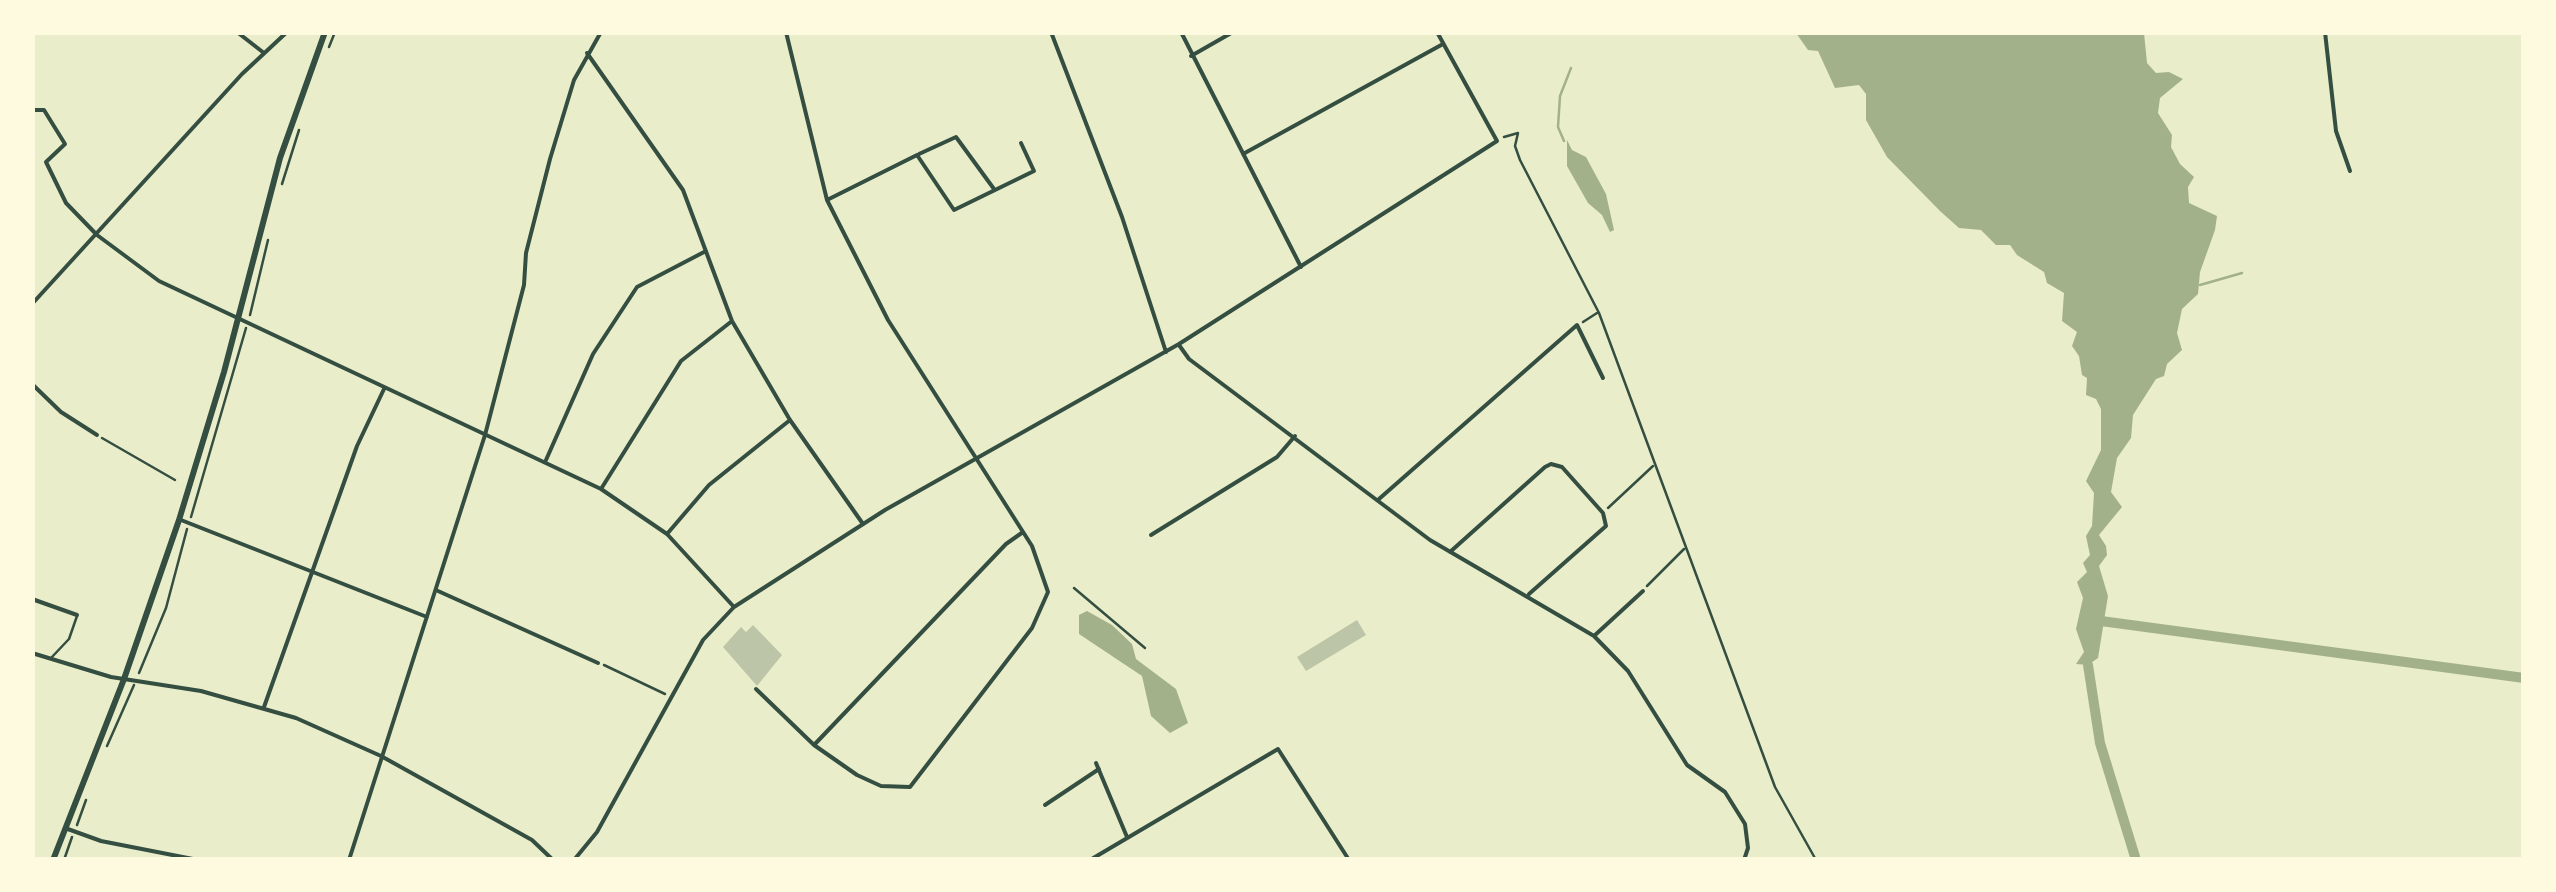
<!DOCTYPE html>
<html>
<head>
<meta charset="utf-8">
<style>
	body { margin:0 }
	#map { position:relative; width:2556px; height:892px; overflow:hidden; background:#e9edc9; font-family:"Times New Roman",serif }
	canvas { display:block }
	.frame { position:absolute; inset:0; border:35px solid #fefae0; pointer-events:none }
</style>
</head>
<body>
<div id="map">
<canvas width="2556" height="892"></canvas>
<div class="frame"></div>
</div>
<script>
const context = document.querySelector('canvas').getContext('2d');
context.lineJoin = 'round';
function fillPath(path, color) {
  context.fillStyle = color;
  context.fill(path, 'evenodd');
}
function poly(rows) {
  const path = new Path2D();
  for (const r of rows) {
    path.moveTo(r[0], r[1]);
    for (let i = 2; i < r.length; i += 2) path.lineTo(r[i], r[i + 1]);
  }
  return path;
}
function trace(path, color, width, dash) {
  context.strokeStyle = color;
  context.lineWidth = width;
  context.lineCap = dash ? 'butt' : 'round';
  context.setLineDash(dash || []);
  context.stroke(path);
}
fillPath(poly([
	[1796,33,2144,33,2147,63,2156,73,2169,72,2183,79,2160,98,2158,113,2172,135,2171,147,2180,164,2194,177,2188,187,2189,203,2217,216,2215,230,2200,272,2198,294,2182,309,2177,333,2182,350,2167,364,2164,376,2156,379,2133,415,2131,438,2117,458,2111,492,2122,507,2099,535,2106,546,2107,555,2099,566,2108,596,2098,658,2088,665,2076,664,2084,652,2076,629,2083,598,2077,582,2087,572,2083,563,2090,555,2086,536,2092,526,2094,493,2086,481,2101,450,2101,409,2096,399,2086,395,2087,378,2082,375,2079,356,2072,346,2077,332,2062,321,2064,293,2047,283,2044,272,2017,255,2010,245,1996,245,1981,230,1959,228,1940,211,1887,157,1866,120,1866,94,1859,85,1835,88,1818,51,1808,50],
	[1567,140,1572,150,1586,157,1606,194,1614,230,1610,232,1602,215,1588,203,1567,166],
	[1087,611,1112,625,1132,644,1136,659,1176,689,1188,723,1170,733,1151,716,1142,676,1079,634,1079,615]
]), '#a3b18a');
trace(poly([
	[1564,141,1558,127,1560,96,1571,68],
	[2200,285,2242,273]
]), '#a3b18a', 2.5);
trace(poly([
	[2101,621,2524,678],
	[2088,665,2100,743,2136,860]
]), '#a3b18a', 10);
fillPath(poly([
	[1357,620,1366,635,1306,671,1297,657],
	[753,625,782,655,757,686,723,647,741,627,746,632]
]), '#bcc5a7');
trace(poly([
	[329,47,335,32],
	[1504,137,1518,133,1515,146,1520,160,1599,313,1775,787,1816,860],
	[282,184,299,130],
	[250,315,268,240],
	[1583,322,1597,313],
	[102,438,175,480],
	[1608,508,1653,466],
	[191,517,246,328],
	[1647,586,1684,549],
	[604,665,665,694],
	[139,673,166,608,187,529],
	[107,746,134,685],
	[77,825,86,800],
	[64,860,72,837]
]), '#344e41', 2.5);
trace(poly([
	[1074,588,1145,648],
	[51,658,69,639,77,616]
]), '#344e41', 2.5);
trace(poly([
	[237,32,264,53],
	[1051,32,1122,217,1166,352],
	[1181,32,1301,267],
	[2325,32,2336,131,2350,171],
	[587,53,683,190,732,321,790,420,863,524],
	[1191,56,1233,32],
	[32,110,44,110,65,144,46,162,66,203,97,235,159,281,601,489,667,534,734,607],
	[919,154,956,137,994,189],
	[1243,154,1443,44],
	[827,200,917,155,954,210,1034,171,1021,143],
	[32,304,242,74,287,32],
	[1179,345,1189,359,1430,540,1594,636,1628,671,1687,765,1725,792,1745,824,1748,848,1744,860],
	[32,384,61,412,97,435],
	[546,460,593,354,637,287,706,251],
	[601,489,681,361,732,321],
	[1379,499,1577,325,1603,378],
	[181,520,427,617],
	[667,534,709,485,790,420],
	[1151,535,1277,457,1295,436],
	[1450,552,1545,467,1551,464,1562,467,1603,513,1606,526,1529,594],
	[438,591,598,663],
	[32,599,77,615],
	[1594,636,1643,591],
	[32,653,111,677,201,691,296,718,381,756,532,840,553,860],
	[756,689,814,745,857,775,881,786,910,787,1032,628,1048,592,1032,546,888,320,827,200,786,32],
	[264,707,357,446,384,389],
	[814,745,1006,544,1023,532],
	[1096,763,1127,837],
	[1045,805,1099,769],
	[65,828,101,841,198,860],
	[349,860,485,435,524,285,526,253,550,159,574,80,601,32],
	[574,860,597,832,703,640,734,607,885,510,1179,344,1497,141,1437,32],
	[1090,860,1278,749,1349,860]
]), '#344e41', 4);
trace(poly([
	[53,860,124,679,179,520,224,372,280,158,325,32]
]), '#344e41', 6);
</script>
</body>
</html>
